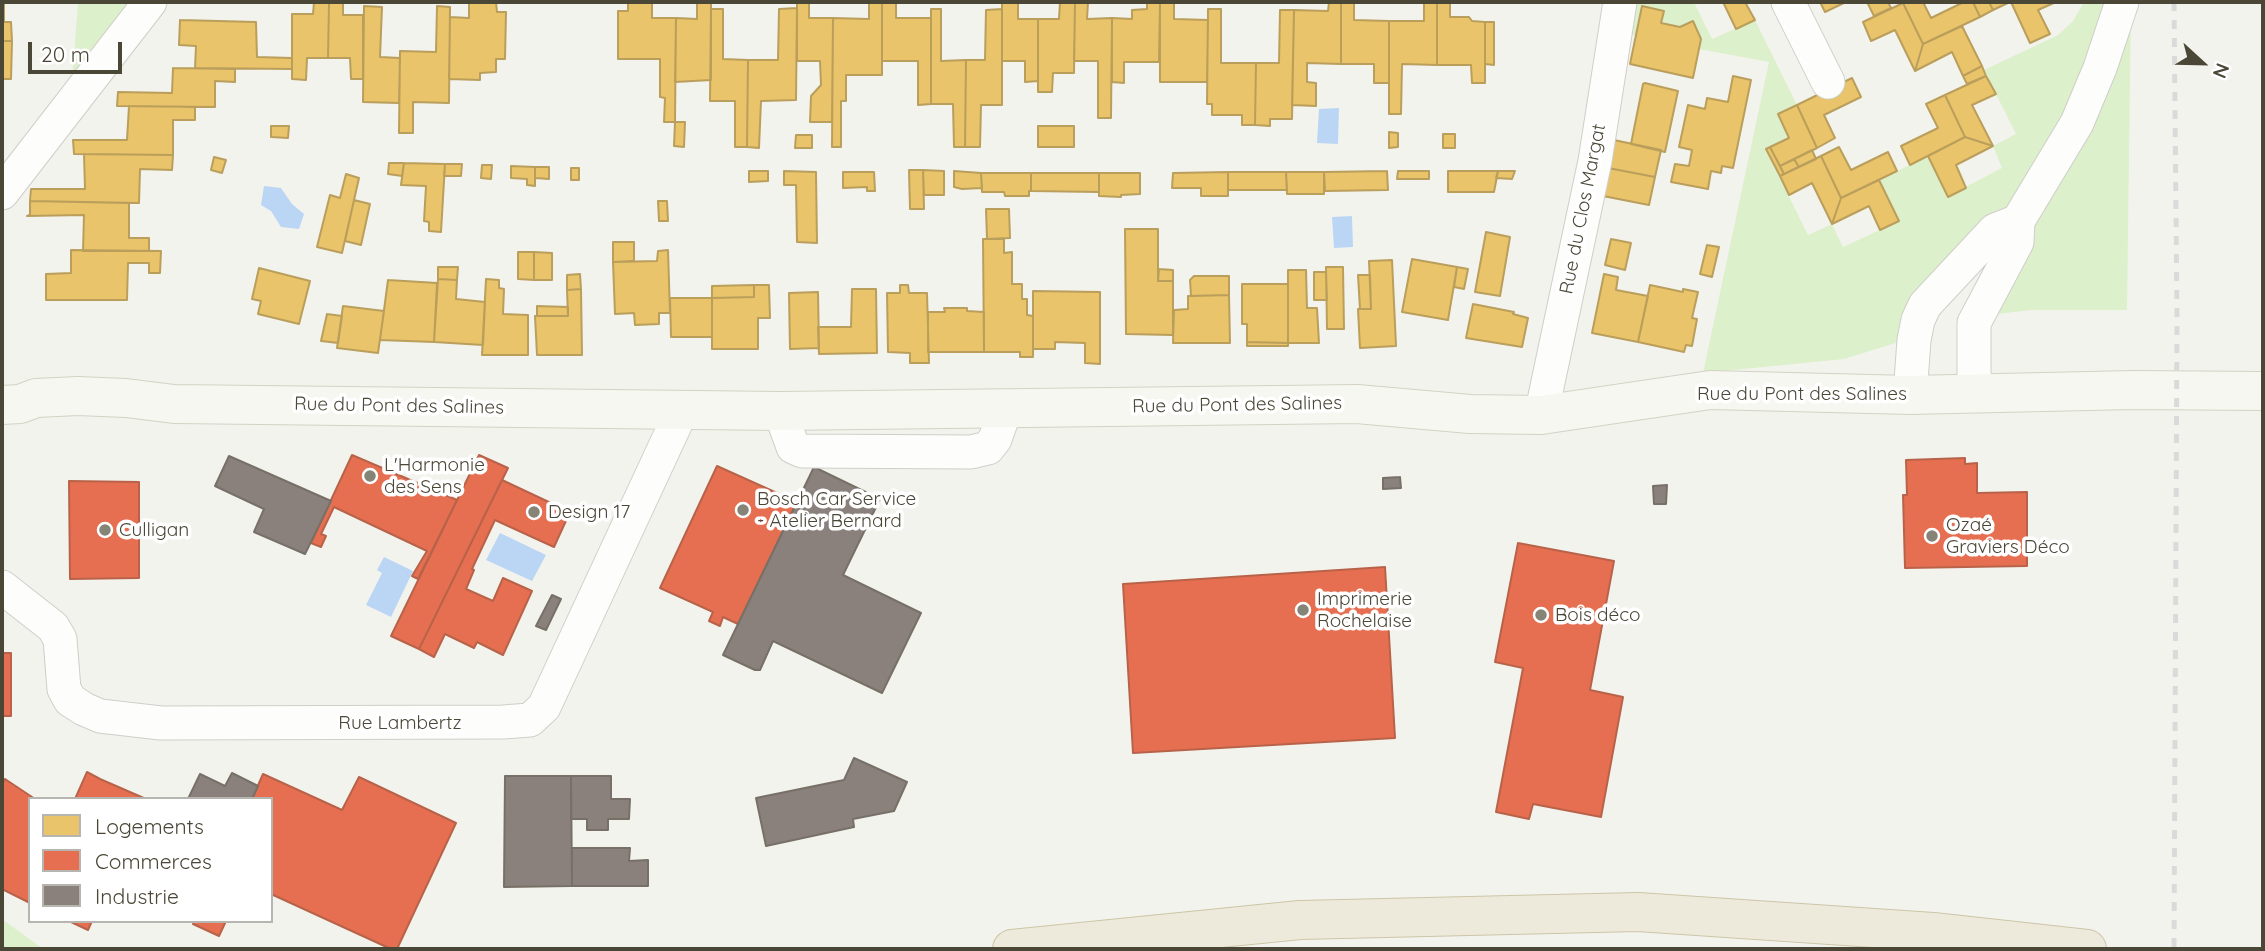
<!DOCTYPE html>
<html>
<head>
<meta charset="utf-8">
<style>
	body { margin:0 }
	#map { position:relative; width:2265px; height:951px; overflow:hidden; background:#f3f3ee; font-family:Quicksand,sans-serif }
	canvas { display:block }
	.frame { position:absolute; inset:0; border:4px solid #4b4737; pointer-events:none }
	.legend { position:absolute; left:28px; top:797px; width:245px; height:126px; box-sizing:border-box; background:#fff; border:2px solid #b7b5af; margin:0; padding:9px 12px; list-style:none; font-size:21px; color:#4b4737 }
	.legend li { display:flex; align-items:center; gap:14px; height:35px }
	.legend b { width:35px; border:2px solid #b7b5af }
	.north { position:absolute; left:2167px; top:28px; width:70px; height:70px; -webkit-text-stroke:5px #fff; paint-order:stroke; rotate:112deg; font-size:19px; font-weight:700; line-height:28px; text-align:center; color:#4b4737 }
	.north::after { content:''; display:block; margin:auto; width:24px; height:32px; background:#4b4737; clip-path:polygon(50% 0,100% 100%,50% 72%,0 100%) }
	.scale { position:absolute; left:28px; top:42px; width:94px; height:32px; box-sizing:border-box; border:4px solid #4b4737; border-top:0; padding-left:9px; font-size:21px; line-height:24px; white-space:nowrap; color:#4b4737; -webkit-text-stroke:5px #fff; paint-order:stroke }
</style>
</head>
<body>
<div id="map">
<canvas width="2265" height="951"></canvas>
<div class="frame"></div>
<ul class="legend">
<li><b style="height:19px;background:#e9c46a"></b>Logements</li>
<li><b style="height:19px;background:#e76f51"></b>Commerces</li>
<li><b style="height:19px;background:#8a817c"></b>Industrie</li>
</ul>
<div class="north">N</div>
<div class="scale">20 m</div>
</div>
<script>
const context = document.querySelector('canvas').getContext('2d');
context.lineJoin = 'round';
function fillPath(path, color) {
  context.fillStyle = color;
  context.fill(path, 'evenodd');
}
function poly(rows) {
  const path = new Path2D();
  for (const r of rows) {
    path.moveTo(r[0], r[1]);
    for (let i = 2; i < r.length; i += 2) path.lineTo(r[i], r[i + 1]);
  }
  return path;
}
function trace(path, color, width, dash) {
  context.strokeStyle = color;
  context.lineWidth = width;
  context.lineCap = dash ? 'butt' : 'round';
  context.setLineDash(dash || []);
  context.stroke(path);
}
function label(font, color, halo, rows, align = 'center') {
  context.font = font + ' Quicksand,sans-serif';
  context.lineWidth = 7;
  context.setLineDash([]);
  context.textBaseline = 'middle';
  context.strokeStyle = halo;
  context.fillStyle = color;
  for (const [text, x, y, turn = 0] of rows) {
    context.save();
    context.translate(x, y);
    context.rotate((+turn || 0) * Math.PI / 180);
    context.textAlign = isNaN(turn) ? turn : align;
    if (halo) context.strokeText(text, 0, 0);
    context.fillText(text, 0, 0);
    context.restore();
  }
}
fillPath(poly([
	[78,2,150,2,72,82],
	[1620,2,1694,2,1712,39,1755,20,1797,105,1778,114,1789,138,1766,150,1808,235,1832,224,1843,247,1899,221,1879,180,1897,171,1928,156,1948,196,2002,168,1993,146,2016,134,1984,70,2058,35,2073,21,2084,2,2131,2,2127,310,2031,310,1989,315,2018,222,1902,341,1844,359,1703,373,1769,62,1699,49,1700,41,1615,33],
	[2,919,43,949,2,949]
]), '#dcf0cc');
fillPath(poly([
	[1339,108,1338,144,1317,143,1319,109],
	[264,186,281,188,292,204,304,214,299,229,281,227,271,211,261,205],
	[1352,216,1353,247,1334,248,1332,217],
	[500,533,546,555,532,581,486,560],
	[384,557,413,571,391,617,366,605,382,573,377,570]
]), '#bbd5f4');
const homes = poly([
	[314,2,329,2,328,58,307,58,306,80,292,79,292,14,313,14,314,2],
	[329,2,343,2,343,15,363,15,363,79,351,79,350,58,328,58,329,2],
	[469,2,496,2,497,12,506,12,505,59,496,59,496,72,480,73,480,80,449,79,450,17,469,18,469,2],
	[628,2,652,2,652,18,676,18,675,122,664,122,665,98,660,97,660,59,618,59,618,11,628,11,628,2],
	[697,2,711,2,711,80,675,82,676,18,697,19,697,2],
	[797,2,809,2,809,18,833,18,832,122,810,122,811,96,821,85,820,61,797,61,797,2],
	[869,2,882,2,882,75,846,75,846,101,841,101,841,147,832,147,833,18,869,19,869,2],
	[882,2,896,2,896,18,931,18,931,104,918,105,918,61,882,61,882,2],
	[1002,2,1018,2,1018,19,1038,19,1038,81,1025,82,1025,61,1002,61,1002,2],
	[1060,2,1075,2,1074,73,1053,73,1052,92,1038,92,1038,19,1059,19,1060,2],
	[1075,2,1088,2,1087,19,1112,18,1111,118,1098,118,1098,61,1074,61,1075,2],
	[1147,2,1160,2,1159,62,1124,62,1124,83,1112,82,1112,18,1132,19,1132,10,1147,9,1147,2],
	[1160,2,1174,2,1174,19,1208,20,1207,82,1160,82,1160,2],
	[1329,2,1341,2,1341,64,1307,63,1307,82,1316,83,1316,106,1292,105,1294,10,1328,11,1329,2],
	[1341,2,1354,2,1354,20,1389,21,1389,83,1374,83,1374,64,1341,64,1341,2],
	[1424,2,1437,2,1437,65,1402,64,1401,114,1389,114,1389,21,1424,21,1424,2],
	[1437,2,1450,2,1450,17,1469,17,1472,21,1485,22,1485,83,1472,83,1471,65,1437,65,1437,2],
	[1723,2,1745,2,1755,20,1736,29,1723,2],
	[1820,2,1846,2,1825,12,1820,2],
	[1867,2,1888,2,1891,8,1874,16,1867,2],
	[1905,2,1923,2,1931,18,1964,2,1973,2,1980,17,1923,44,1903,3,1905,2],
	[1973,2,1989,2,1993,10,1980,17,1973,2],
	[1989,2,2010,2,1993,10,1989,2],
	[2011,2,2056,2,2038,10,2050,34,2030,43,2011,2],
	[2,3,4,3,4,22,11,22,12,41,2,41,2,3],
	[1903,3,1923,44,1915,71,1895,30,1871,41,1863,22,1903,3],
	[364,6,382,7,380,57,400,58,399,103,363,102,364,6],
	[437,6,450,7,449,103,413,102,413,133,399,133,400,51,436,52,437,6],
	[1642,6,1664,11,1661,23,1680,27,1693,21,1701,39,1693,78,1630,64,1642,6],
	[797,8,796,100,761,101,759,148,747,147,748,60,778,60,779,9,797,8],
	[711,9,723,9,723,59,748,60,747,147,735,147,735,101,710,101,711,9],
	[931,9,941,9,941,61,966,60,965,147,954,147,953,104,931,104,931,9],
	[1002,9,1002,105,981,105,980,147,965,147,966,60,985,60,986,10,1002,9],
	[1208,9,1221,9,1221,63,1256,63,1255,125,1242,125,1242,115,1212,115,1212,104,1207,104,1208,9],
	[1280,10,1294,10,1292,119,1270,119,1270,126,1255,125,1256,63,1279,63,1280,10],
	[180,20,256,22,257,57,292,58,292,69,195,68,196,46,179,45,180,20],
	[1485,22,1494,22,1494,65,1485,64,1485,22],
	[1962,26,1982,66,1963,76,1952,52,1915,71,1923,44,1962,26],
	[2,41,12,41,11,79,2,79,2,41],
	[1982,66,1986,76,1967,84,1963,76,1982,66],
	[173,68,235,69,235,82,215,81,215,107,117,106,118,92,172,93,173,68],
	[1733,76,1751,80,1733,168,1722,166,1721,173,1711,171,1708,189,1671,182,1675,164,1689,166,1692,150,1679,147,1688,105,1705,109,1707,98,1728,102,1733,76],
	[1986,76,1996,94,1972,105,1993,146,1965,137,1945,95,1986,76],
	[1852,78,1861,97,1824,115,1835,138,1817,148,1797,105,1852,78],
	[1645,83,1678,91,1665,152,1631,144,1643,84,1645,83],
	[1945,95,1965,137,1910,165,1901,146,1938,128,1926,104,1945,95],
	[1797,105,1817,148,1780,166,1770,147,1789,138,1778,114,1797,105],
	[129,106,195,107,195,120,173,120,173,155,74,154,73,140,127,140,129,106],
	[675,122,685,122,684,147,674,146,675,122],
	[271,126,289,126,288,138,271,137,271,126],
	[1038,126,1074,126,1074,147,1038,147,1038,126],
	[1389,132,1398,133,1398,147,1389,148,1389,132],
	[1443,134,1455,134,1455,148,1443,148,1443,134],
	[796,135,812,135,812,148,795,148,796,135],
	[1965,137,1993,146,1956,165,1966,188,1948,197,1928,156,1965,137],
	[1614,140,1661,150,1655,177,1608,168,1614,140],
	[1770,147,1784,174,1780,176,1766,149,1770,147],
	[1839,147,1851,170,1888,152,1897,171,1841,198,1821,156,1839,147],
	[1812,150,1816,159,1799,167,1794,159,1812,150],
	[84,154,173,155,172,170,140,169,139,203,30,201,31,189,85,189,84,154],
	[1821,156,1841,198,1832,224,1812,183,1789,195,1780,176,1821,156],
	[214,157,226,160,222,173,211,170,214,157],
	[1794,159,1799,167,1784,174,1780,166,1794,159],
	[389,163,404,163,402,176,388,174,389,163],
	[404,163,445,164,441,232,429,231,429,222,424,221,426,186,401,185,404,163],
	[445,164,462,164,461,176,444,176,445,164],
	[482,165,492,165,491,179,481,178,482,165],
	[511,166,535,167,535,186,527,185,527,179,511,178,511,166],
	[535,167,549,167,549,179,535,178,535,167],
	[571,168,579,168,579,180,571,180,571,168],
	[1608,168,1655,177,1649,205,1603,196,1608,168],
	[909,170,923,170,924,209,910,209,909,170],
	[923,170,944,171,944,195,924,195,923,170],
	[749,171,768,171,768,181,749,182,749,171],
	[784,171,816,172,817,243,797,242,796,185,784,185,784,171],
	[954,171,981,173,982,188,962,189,954,187,954,171],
	[1387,171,1388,190,1325,191,1324,172,1387,171],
	[1398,171,1429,171,1429,179,1397,179,1398,171],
	[1448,171,1498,171,1494,192,1448,192,1448,171],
	[1498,171,1515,171,1512,179,1496,178,1498,171],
	[843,172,874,172,875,191,867,191,867,187,843,188,843,172],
	[1228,172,1228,196,1201,196,1201,188,1172,188,1173,173,1228,172],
	[1228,172,1286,172,1287,190,1228,190,1228,172],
	[1286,172,1324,172,1324,194,1287,194,1286,172],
	[981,173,1031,173,1031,191,1029,191,1029,196,1005,196,1004,192,982,192,981,173],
	[1031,173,1099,173,1099,192,1031,191,1031,173],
	[1099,173,1140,173,1140,194,1121,195,1121,197,1099,196,1099,173],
	[346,174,359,178,342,253,317,247,330,195,340,198,346,174],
	[1879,180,1899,221,1880,230,1869,206,1832,224,1841,198,1879,180],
	[354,200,370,204,361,245,345,241,354,200],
	[30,201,129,203,129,238,149,238,149,251,83,251,84,215,27,216,30,215,30,201],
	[658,201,667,201,668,221,659,221,658,201],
	[986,209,1009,209,1010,238,987,239,986,209],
	[1125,229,1158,229,1158,281,1173,281,1173,335,1126,334,1125,229],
	[1486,232,1510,237,1500,296,1475,292,1486,232],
	[983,239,1004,239,1004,253,1012,252,1012,284,1022,284,1022,299,1027,299,1027,315,1033,316,1033,357,1020,357,1020,352,984,352,983,239],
	[1611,239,1631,243,1625,270,1605,265,1611,239],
	[613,242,634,242,634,261,613,262,613,242],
	[1707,245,1719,247,1712,277,1700,274,1707,245],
	[71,250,161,251,160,273,149,273,149,263,128,263,127,300,46,300,46,274,71,273,71,250],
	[668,250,670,313,659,313,659,324,635,325,634,313,615,314,613,262,657,261,658,251,668,250],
	[518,252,534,252,534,280,518,279,518,252],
	[534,252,552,253,552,280,534,280,534,252],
	[1412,259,1457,267,1448,320,1402,312,1412,259],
	[1392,260,1396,346,1360,348,1358,309,1371,309,1369,261,1392,260],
	[438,267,458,267,457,280,438,279,438,267],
	[1326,267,1343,267,1344,329,1327,329,1326,267],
	[1457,267,1468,269,1464,289,1454,287,1457,267],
	[259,268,310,281,299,324,258,314,261,301,252,299,259,268],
	[1159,269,1173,270,1173,281,1158,281,1159,269],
	[1288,270,1306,270,1307,308,1317,308,1319,343,1288,343,1288,270],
	[1314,272,1326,272,1327,300,1314,300,1314,272],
	[580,274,581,289,567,290,567,275,580,274],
	[1604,274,1618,277,1616,290,1648,296,1638,342,1592,333,1604,274],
	[1358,275,1370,275,1371,309,1360,309,1358,275],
	[1194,276,1229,276,1229,295,1191,296,1190,280,1194,276],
	[438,279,457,280,456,299,485,302,483,345,434,342,438,279],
	[486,279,499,280,499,288,504,289,503,314,528,315,528,355,482,355,486,279],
	[388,280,437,283,434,342,380,340,388,280],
	[1242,284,1288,284,1288,343,1247,342,1247,324,1242,324,1242,284],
	[754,285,769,285,770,318,758,318,758,349,712,349,712,298,754,297,754,285],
	[754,285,754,297,712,298,712,286,754,285],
	[900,285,908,285,909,293,927,293,929,363,910,363,910,353,888,352,887,293,900,293,900,285],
	[1650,285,1683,292,1683,289,1698,292,1692,318,1697,319,1692,346,1686,345,1684,352,1638,342,1650,285],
	[581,289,582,355,537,355,535,316,568,316,567,290,581,289],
	[852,289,876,289,877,353,819,354,818,327,851,327,852,289],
	[1033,291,1100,292,1100,364,1085,363,1085,343,1055,342,1055,349,1033,349,1033,291],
	[818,292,819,348,790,349,789,293,818,292],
	[1229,295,1230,343,1173,343,1174,310,1188,309,1188,296,1229,295],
	[670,298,712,298,712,337,671,337,670,298],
	[1473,304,1514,312,1513,314,1528,318,1522,347,1466,338,1473,304],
	[343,306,384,311,378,353,337,348,343,306],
	[537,306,568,307,568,316,537,316,537,306],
	[944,308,967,308,967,311,984,312,984,352,928,352,928,312,945,312,944,308],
	[327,314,342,316,338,343,321,341,327,314],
	[1247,342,1288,343,1288,346,1247,346,1247,342]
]);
fillPath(homes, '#e9c46a');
trace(homes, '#ba9e5b', 2);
const shops = poly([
	[352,455,457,500,418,579,412,576,427,551,334,507,321,534,326,536,321,547,311,543,352,455],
	[479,455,508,468,419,649,391,636,479,455],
	[1965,458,1965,464,1977,463,1977,493,2027,492,2027,566,1905,568,1903,495,1907,495,1906,460,1965,458],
	[717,466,797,502,738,624,723,617,720,626,709,621,713,612,660,588,717,466],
	[502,480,570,512,554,547,495,520,472,569,474,570,466,589,493,601,503,578,532,591,503,655,477,642,474,648,445,634,434,657,419,649,502,480],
	[69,481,139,482,139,578,70,579,69,481],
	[1518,543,1614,561,1590,690,1623,697,1601,817,1533,804,1529,819,1496,812,1523,668,1495,662,1518,543],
	[1385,567,1395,738,1133,753,1123,584,1385,567],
	[2,653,11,653,11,716,2,716,2,653],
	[87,772,100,779,146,799,75,799,87,772],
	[263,774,342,810,359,777,456,823,397,949,391,949,271,894,271,799,252,799,263,774],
	[5,779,35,799,30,799,30,903,2,889,2,784,5,779],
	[69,921,92,921,88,930,69,921],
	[194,921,226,921,219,936,193,924,194,921]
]);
fillPath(shops, '#e76f51');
trace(shops, '#b86349', 2);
const industry = poly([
	[229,456,331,501,305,554,254,532,264,509,215,486,229,456],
	[814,467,880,499,843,575,921,613,882,693,773,641,760,670,755,670,723,655,814,467],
	[1400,477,1401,488,1383,489,1383,478,1400,477],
	[1667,485,1666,504,1654,504,1653,486,1667,485],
	[552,595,561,599,546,630,536,626,552,595],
	[854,758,907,782,894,811,853,819,854,827,766,846,756,798,844,780,854,758],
	[232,773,258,786,252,799,188,799,200,774,225,786,232,773],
	[505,776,571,776,572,886,504,887,505,776],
	[571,776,611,776,611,799,630,799,629,819,608,819,608,830,587,830,587,819,571,819,571,776],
	[572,848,630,848,629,861,648,860,648,886,572,886,572,848]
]);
fillPath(industry, '#8a817c');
trace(industry, '#777067', 2);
const street = poly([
	[1788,2,1828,82],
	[2,193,150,2],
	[1977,393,1974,373,1974,323,2017,242,2018,221,2077,123,2100,68,2122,2],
	[1910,395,1914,340,1918,320,1925,305,1995,230,2018,221],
	[780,411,793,447,802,451,971,452,988,448,995,439,1006,408],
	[1541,415,1595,161,1620,2],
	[2,587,53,627,60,639,64,689,70,700,84,709,100,716,161,723,503,722,530,720,544,707,682,410]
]);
const secondary = poly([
	[2,405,20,404,36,398,78,396,126,398,174,404,780,411,1357,404,1470,414,1541,415,1710,390,1910,395,2133,390,2263,391]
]);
const highway = poly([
	[1012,949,1300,920,1638,912,1933,932,2087,949]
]);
trace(street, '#cfcec8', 35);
trace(secondary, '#d3d2c4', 40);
trace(highway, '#cdc5a7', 40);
trace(street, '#fdfdfc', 33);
trace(secondary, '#f7f7f1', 38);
trace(highway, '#edeadb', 38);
trace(poly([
	[2174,2,2177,318,2174,949]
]), '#dadada', 5, [9, 9]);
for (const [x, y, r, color] of [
	[370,476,7,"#868377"],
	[743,510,7,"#868377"],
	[534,512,7,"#868377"],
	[105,530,7,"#868377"],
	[1932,536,7,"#868377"],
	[1303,610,7,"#868377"],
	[1541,615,7,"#868377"]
]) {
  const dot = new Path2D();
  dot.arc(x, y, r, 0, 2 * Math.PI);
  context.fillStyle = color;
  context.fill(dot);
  trace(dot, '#fff', 2.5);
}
label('19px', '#4b4737', '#fff', [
	["Rue du Clos Margat",1583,209,-79],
	["Rue du Pont des Salines",1802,394],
	["Rue du Pont des Salines",1237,405,-1],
	["Rue du Pont des Salines",399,406,1],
	["Rue Lambertz",400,723]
]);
label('19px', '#4b4737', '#fff', [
	["L'Harmonie",384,465],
	["des Sens",384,487],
	["Bosch Car Service",757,499],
	["- Atelier Bernard",757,521],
	["Design 17",548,512],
	["Ozaé",1946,525],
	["Graviers Déco",1946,547],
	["Culligan",119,530],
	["Imprimerie",1317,599],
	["Rochelaise",1317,621],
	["Bois déco",1555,615]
], 'left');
</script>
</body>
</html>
